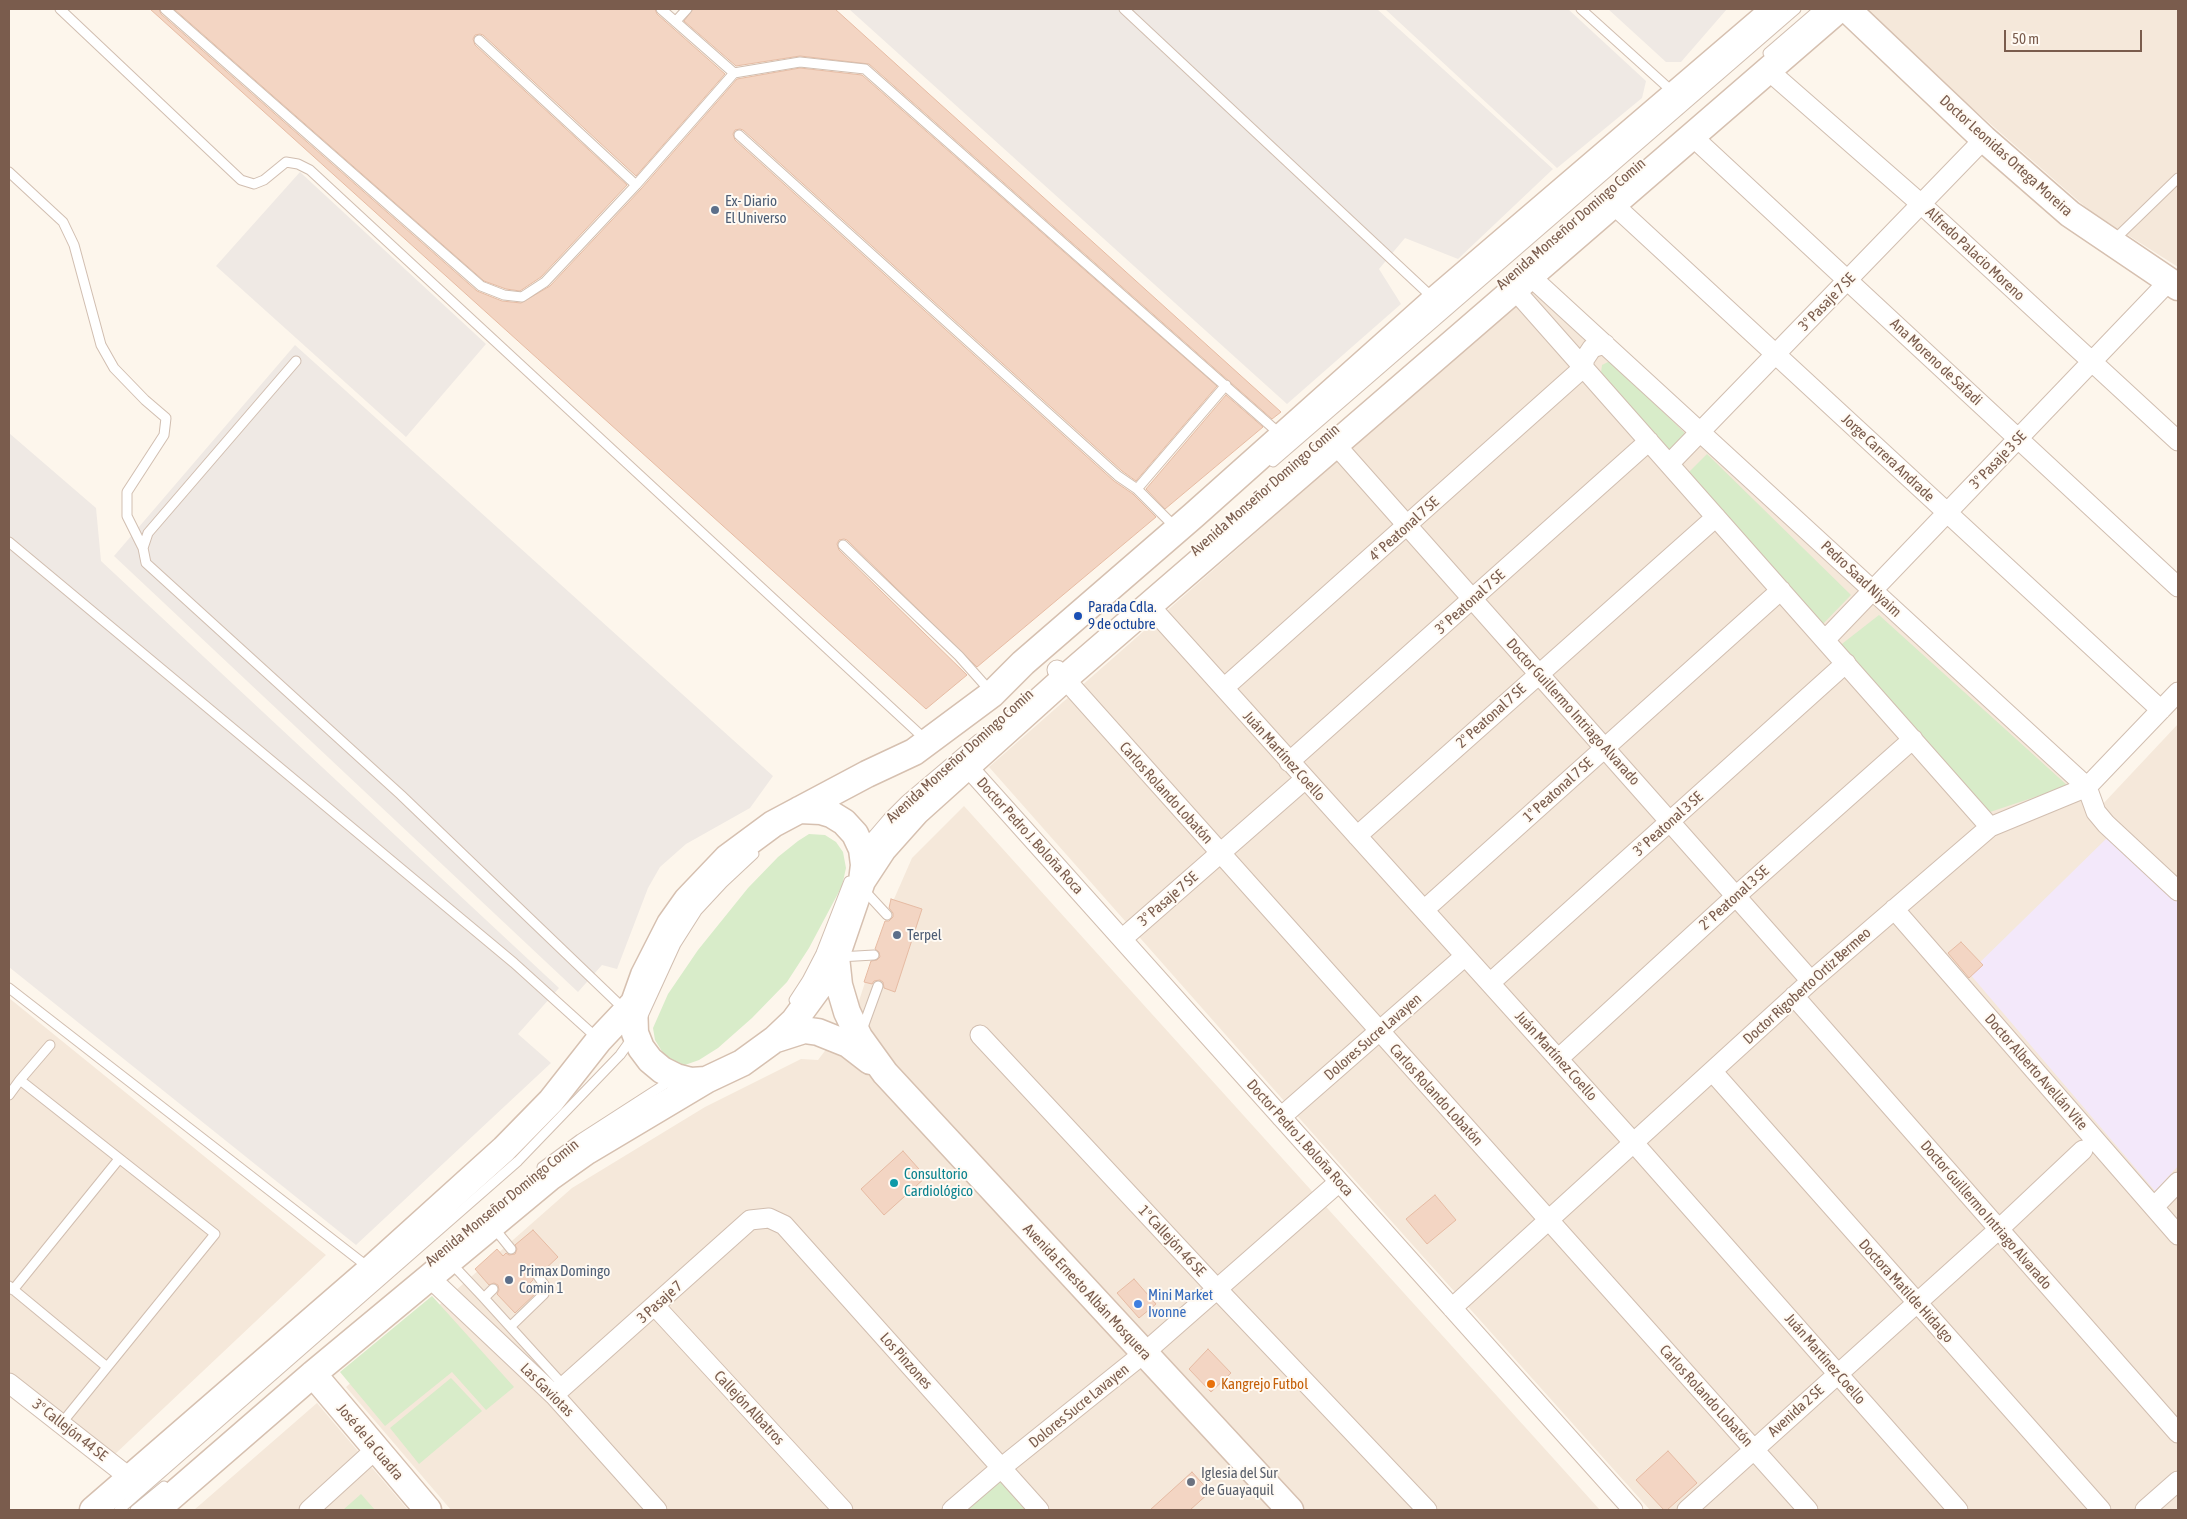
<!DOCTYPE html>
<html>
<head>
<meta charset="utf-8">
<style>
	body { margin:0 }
	#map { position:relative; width:2187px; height:1519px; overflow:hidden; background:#fdf6ec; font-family:"Asap Condensed",sans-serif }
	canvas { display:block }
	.frame { position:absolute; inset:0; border:10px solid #7a5c4d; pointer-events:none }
	.scale { position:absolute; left:2004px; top:30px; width:138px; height:22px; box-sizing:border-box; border:2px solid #7a5c4d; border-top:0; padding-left:6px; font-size:15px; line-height:18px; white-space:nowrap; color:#7a5c4d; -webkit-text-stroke:4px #fffaf3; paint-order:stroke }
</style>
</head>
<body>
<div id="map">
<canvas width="2187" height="1519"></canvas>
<div class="frame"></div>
<div class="scale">50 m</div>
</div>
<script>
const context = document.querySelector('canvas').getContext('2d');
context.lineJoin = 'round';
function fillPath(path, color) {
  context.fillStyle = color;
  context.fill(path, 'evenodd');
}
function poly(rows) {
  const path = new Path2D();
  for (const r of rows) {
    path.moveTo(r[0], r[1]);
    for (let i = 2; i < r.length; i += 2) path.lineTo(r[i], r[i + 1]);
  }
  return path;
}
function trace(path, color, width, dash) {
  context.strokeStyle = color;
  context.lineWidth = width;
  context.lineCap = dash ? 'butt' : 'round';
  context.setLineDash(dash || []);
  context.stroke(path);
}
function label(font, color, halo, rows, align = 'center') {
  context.font = font + ' "Asap Condensed",sans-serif';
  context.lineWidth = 4;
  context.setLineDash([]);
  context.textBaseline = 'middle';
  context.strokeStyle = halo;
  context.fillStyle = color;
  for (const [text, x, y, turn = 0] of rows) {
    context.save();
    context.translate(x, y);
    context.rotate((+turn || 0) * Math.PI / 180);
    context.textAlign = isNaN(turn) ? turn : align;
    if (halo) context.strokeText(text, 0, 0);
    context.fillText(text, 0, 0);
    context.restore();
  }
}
fillPath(poly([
	[1861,9,2178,9,2178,267,2090,211,1860,10],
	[1532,290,1885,616,2101,806,2178,724,2178,1510,1650,1510,1308,1128,989,767],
	[964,806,1600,1510,451,1510,346,1387,572,1188,705,1107,801,1059,818,1060,856,1010,887,915,912,858],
	[9,998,326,1255,113,1456,9,1373],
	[317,1403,408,1510,194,1510]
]), '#f5e8da');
fillPath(poly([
	[849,9,1377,9,1553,169,1458,259,1405,238,1379,269,1401,304,1287,404],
	[1385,9,1568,9,1646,81,1642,98,1557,168],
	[1608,9,1727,9,1681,62,1666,62],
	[300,172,486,344,406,437,216,266],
	[295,345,773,776,750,808,686,844,660,867,648,888,617,969,602,965,578,992,114,556],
	[9,433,96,508,101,561,559,988,518,1034,551,1063,356,1245,9,967]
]), '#efe9e4');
fillPath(poly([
	[2109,836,2178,901,2178,1166,2155,1191,1969,973]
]), '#f3e8fa');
fillPath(poly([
	[1610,361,1689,437,1672,453,1601,373,1602,365],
	[1707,454,1851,595,1821,626,1687,474],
	[1879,615,2068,786,1987,813,1838,647],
	[809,834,825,835,836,842,843,852,846,868,842,886,809,948,787,982,752,1018,718,1048,699,1060,685,1065,674,1062,663,1053,655,1040,653,1028,668,994,698,950,748,888,778,857,798,841],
	[432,1296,514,1387,486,1410,452,1372,385,1426,340,1372],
	[451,1378,482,1411,419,1464,390,1428],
	[1007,1474,1039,1510,965,1510],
	[361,1494,375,1510,343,1510]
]), '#d8ecc9');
const building = poly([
	[150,9,159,9,161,14,477,291,502,301,521,303,550,286,641,189,737,79,800,68,862,75,1217,386,1136,481,1122,471,743,130,740,129,735,130,733,134,735,140,1114,481,1133,494,1156,517,977,667,847,540,844,539,839,540,837,544,839,550,967,675,926,709,150,9],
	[174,9,655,9,657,14,725,74,636,176,483,35,480,34,475,35,473,39,475,45,627,185,541,277,520,291,506,289,484,281,174,9],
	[693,9,835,9,1281,412,1272,419,869,64,800,56,736,66,684,21,693,9],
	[1226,395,1263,427,1165,509,1146,489,1226,395],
	[891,899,922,909,895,992,884,988,883,982,880,980,874,981,872,984,864,982,871,961,877,960,880,957,879,952,875,949,885,921,889,921,893,917,893,913,889,908,891,899],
	[1961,942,1983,965,1969,978,1948,953,1961,942],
	[903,1151,926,1177,884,1215,861,1189,903,1151],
	[1435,1195,1456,1220,1427,1244,1406,1219,1435,1195],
	[533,1230,558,1257,542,1272,537,1270,533,1273,533,1280,530,1283,537,1292,515,1313,497,1294,499,1290,498,1285,494,1283,489,1285,475,1269,497,1249,503,1256,506,1253,509,1255,515,1254,517,1249,515,1245,533,1230],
	[1134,1279,1156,1304,1139,1318,1117,1293,1134,1279],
	[1208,1349,1231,1373,1211,1392,1189,1369,1208,1349],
	[1668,1451,1697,1483,1667,1510,1664,1510,1636,1480,1668,1451],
	[1192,1472,1210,1492,1190,1510,1150,1510,1192,1472]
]);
fillPath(building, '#f3d5c3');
trace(building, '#e6bba3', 1);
const lane = poly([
	[60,9,241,180,254,184,264,180,286,162,298,164,310,170,927,741],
	[165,9,481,286,504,295,522,297,545,282,636,185,734,73],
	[661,9,734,73,800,62,865,69,1280,434],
	[1124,9,1434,299],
	[1581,9,1674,93],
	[676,21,687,9],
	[479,40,636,185],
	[1768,53,1819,9],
	[739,135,1118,476,1137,489,1175,527],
	[9,172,63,222,74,245,101,345,114,368,145,400,166,418,164,435,127,492,127,516,143,548],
	[2114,240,2178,178],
	[296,361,148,533,143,548,146,563,401,795,625,1010],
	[1273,462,1796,9],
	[1137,489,1226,385],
	[9,542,514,963,597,1038],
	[843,545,959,656,991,692],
	[864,846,888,818,906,800,978,739],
	[863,889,887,915],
	[839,957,874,955],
	[9,988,368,1267],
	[794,1000,807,980,821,953,849,881],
	[643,1016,676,944,697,911,723,883,754,854],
	[862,1030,878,986],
	[20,1080,50,1045],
	[9,1095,20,1080,215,1234,61,1424],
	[542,1167,580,1139,673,1079],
	[494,1228,511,1249],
	[451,1263,484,1298,493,1289],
	[9,1286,107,1367],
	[13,1290,119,1159],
	[484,1298,564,1386],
	[511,1326,544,1294,545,1286,538,1276],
	[119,1510,518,1161,620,1055,633,1037],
	[135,1510,164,1486]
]);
const street = poly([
	[1769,71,1921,204,2178,441],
	[1693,137,2178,587],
	[1614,205,2161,710],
	[1530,276,2087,787,2096,812,2106,824,2178,891],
	[1514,289,1990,827],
	[1335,444,1811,981],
	[1669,464,1984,139],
	[1150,606,1633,1142,1958,1510],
	[1825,640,2170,280],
	[1057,670,1808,1510],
	[1224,688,1584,367,1584,360,1592,348,1605,344],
	[1289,762,1649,441],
	[967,766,1633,1510],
	[1357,836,1716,517],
	[1894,909,2178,1235],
	[1424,910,1781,590],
	[1122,939,1305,779],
	[1490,983,1846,663],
	[1794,996,2178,1433],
	[980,1035,1217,1289,1427,1510],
	[1558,1059,1736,896,1913,739],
	[1712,1071,2101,1510],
	[1281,1117,1465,956],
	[2154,1207,2178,1182],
	[429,1277,554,1395,657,1510],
	[655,1306,843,1510],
	[1452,1308,1811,981,1990,827,2087,787,2178,692],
	[9,1383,130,1478],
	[554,1395,750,1220,769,1218,784,1225,1039,1510],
	[309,1510,376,1449],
	[952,1510,1001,1468,1143,1354,1339,1182],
	[1687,1510,1999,1229,2083,1150],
	[2145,1510,2178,1481]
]);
const secondary = poly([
	[1847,9,1984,139,2070,214,2178,287],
	[799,810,821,811,831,814,844,822,855,834,862,849,864,865,862,881],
	[836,957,839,985,847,1012,859,1037,885,1073,1290,1510],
	[634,1003,635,1033,641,1048,650,1060,662,1070,676,1077,691,1081,706,1080],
	[776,1039,804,1030,818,1032,848,1044,870,1061],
	[313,1374,428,1510],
	[93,1510,370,1270,504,1149,551,1101,599,1040,634,1003,644,975,670,924,687,900,727,858,773,824,867,774,914,752,992,694,1023,663,1194,515,1435,300,1775,9],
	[156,1510,313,1374,549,1178,587,1151,706,1080,742,1063,775,1039,794,1021,824,980,836,957,862,881,883,849,916,812,1064,679,1839,9]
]);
trace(lane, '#d1beb0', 11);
trace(street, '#d1beb0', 21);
trace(secondary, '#d6c0b0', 29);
trace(lane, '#fff', 9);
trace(street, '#fff', 19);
trace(secondary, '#fff', 26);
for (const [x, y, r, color] of [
	[715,210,5,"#5c6f8a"],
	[1078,616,5,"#1a4fb4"],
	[897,935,5,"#5c6f8a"],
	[894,1183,5,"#0f9aa8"],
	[509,1280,5,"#5c6f8a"],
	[1138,1304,5,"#3f7fe0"],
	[1211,1384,5,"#e8710a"],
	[1191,1482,5,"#6b7280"]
]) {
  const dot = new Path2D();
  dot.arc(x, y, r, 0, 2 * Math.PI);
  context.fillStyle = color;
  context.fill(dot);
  trace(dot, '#fffaf3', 2);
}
label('15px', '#7a5c4d', '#fffaf3', [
	["Doctor Leonidas Ortega Moreira",2006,156,42],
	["Avenida Monseñor Domingo Comin",1571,224,-41],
	["Alfredo Palacio Moreno",1975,254,43],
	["3° Pasaje 7 SE",1827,302,-46],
	["Ana Moreno de Safadi",1936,362,43],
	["Jorge Carrera Andrade",1888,458,43],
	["3° Pasaje 3 SE",1998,460,-46],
	["Avenida Monseñor Domingo Comin",1265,490,-41],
	["4° Peatonal 7 SE",1404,529,-42],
	["Pedro Saad Niyaim",1861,579,43],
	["3° Peatonal 7 SE",1470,602,-42],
	["Doctor Guillermo Intriago Alvarado",1573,712,48],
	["2° Peatonal 7 SE",1491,716,-42],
	["Avenida Monseñor Domingo Comin",960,756,-42],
	["Juán Martínez Coello",1284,756,48],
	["1° Peatonal 7 SE",1558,790,-42],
	["Carlos Rolando Lobatón",1166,793,48],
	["3° Peatonal 3 SE",1668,824,-42],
	["Doctor Pedro J. Boloña Roca",1030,836,48],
	["2° Peatonal 3 SE",1734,898,-42],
	["3° Pasaje 7 SE",1168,899,-41],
	["Doctor Rigoberto Ortiz Bermeo",1807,986,-42],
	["Dolores Sucre Lavayen",1373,1037,-41],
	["Juán Martínez Coello",1556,1056,48],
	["Doctor Alberto Avellán Vite",2036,1072,49],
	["Carlos Rolando Lobatón",1436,1095,48],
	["Doctor Pedro J. Boloña Roca",1300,1138,48],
	["Avenida Monseñor Domingo Comin",502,1203,-39],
	["Doctor Guillermo Intriago Alvarado",1986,1215,49],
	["1º Callejón 46 SE",1172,1241,47],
	["Doctora Matilde Hidalgo",1906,1291,48],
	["Avenida Ernesto Albán Mosquera",1087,1292,47],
	["3 Pasaje 7",660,1302,-42],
	["Juán Martínez Coello",1825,1359,49],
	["Los Pinzones",906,1361,48],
	["Las Gaviotas",547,1390,45],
	["Carlos Rolando Lobatón",1706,1396,48],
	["Dolores Sucre Lavayen",1079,1406,-39],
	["Callejón Albatros",749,1408,47],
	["Avenida 2 SE",1796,1411,-42],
	["3º Callejón 44 SE",70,1430,38],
	["José de la Cuadra",370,1442,50]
]);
label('15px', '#4e5e75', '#fffaf3', [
	["Ex- Diario",725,201],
	["El Universo",725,218],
	["Terpel",907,935],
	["Primax Domingo",519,1271],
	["Comin 1",519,1288]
], 'left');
label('15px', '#164399', '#fffaf3', [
	["Parada Cdla.",1088,607],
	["9 de octubre",1088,624]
], 'left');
label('15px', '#0d838f', '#fffaf3', [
	["Consultorio",904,1174],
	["Cardiológico",904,1191]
], 'left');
label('15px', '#366cbe', '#fffaf3', [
	["Mini Market",1148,1295],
	["Ivonne",1148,1312]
], 'left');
label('15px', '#c56008', '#fffaf3', [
	["Kangrejo Futbol",1221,1384]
], 'left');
label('15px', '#5b616d', '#fffaf3', [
	["Iglesia del Sur",1201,1473],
	["de Guayaquil",1201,1490]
], 'left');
</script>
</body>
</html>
